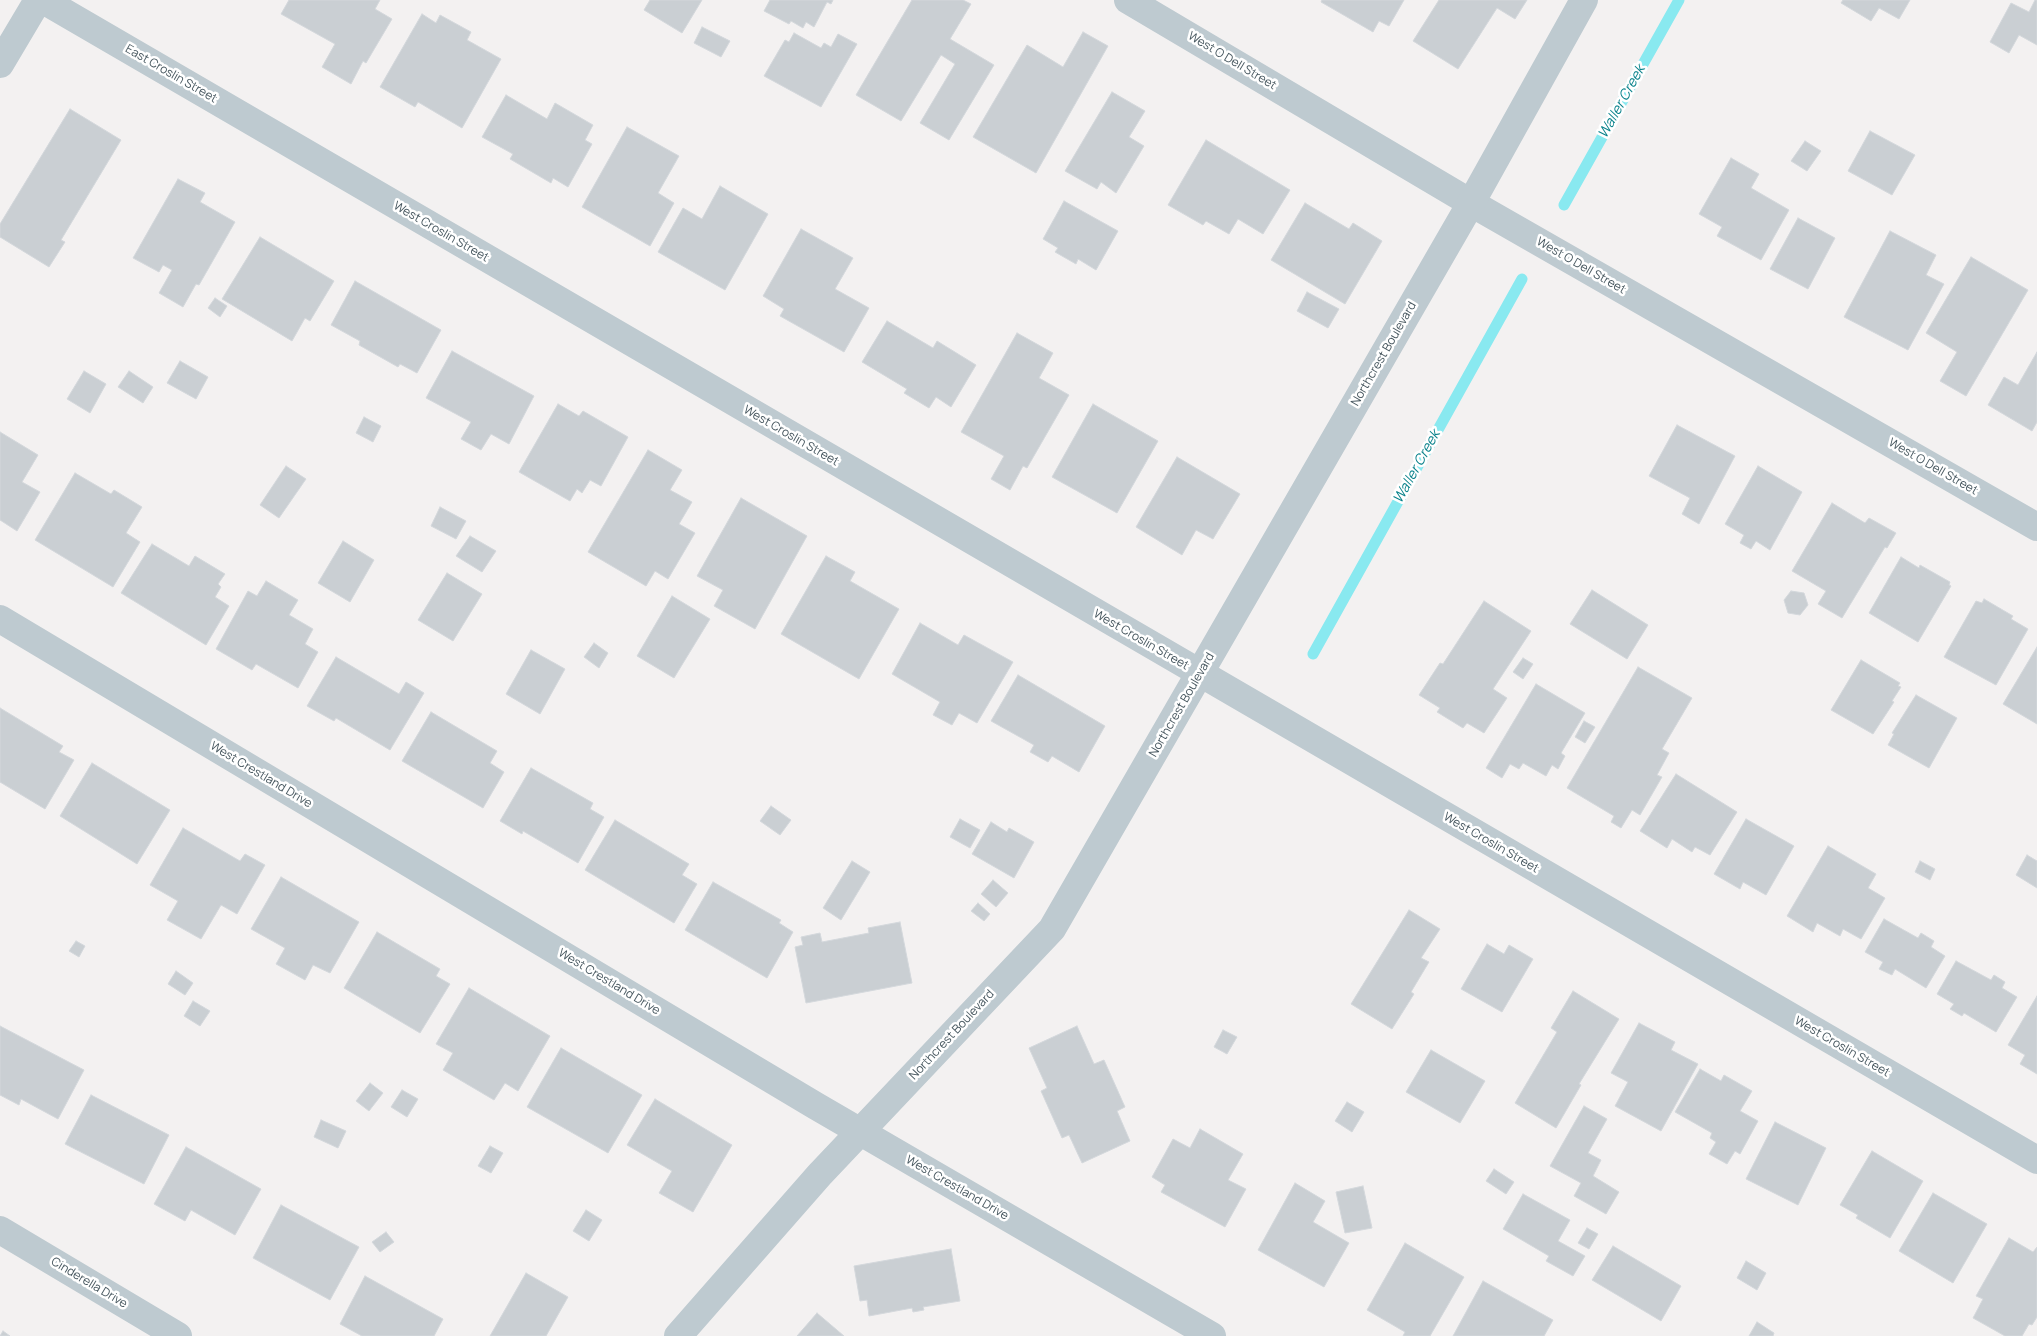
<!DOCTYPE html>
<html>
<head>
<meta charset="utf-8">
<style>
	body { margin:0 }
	canvas { display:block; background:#f3f1f1 }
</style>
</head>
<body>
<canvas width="2037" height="1336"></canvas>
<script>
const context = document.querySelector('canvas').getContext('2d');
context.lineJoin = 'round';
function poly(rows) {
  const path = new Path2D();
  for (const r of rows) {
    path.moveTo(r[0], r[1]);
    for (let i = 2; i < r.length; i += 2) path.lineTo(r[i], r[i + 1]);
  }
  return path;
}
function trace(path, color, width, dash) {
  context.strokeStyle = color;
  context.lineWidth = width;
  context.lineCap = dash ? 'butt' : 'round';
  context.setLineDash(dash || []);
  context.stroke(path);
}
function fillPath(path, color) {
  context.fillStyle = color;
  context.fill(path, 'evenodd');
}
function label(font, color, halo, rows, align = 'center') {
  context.font = font + ' Manrope,sans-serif';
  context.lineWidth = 5;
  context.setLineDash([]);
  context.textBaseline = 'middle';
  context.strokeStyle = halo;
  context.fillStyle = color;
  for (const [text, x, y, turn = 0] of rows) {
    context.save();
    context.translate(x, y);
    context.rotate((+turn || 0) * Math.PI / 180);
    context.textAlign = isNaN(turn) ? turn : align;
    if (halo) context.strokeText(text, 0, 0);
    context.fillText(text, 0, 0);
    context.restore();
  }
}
trace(poly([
	[1564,205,1679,0],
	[1313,654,1522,279]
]), '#89e9f0', 11);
const building = poly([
	[289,0,380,0,375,9,392,19,366,63,363,61,351,84,322,67,335,44,281,14,289,0],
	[650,0,702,0,682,33,644,10,650,0],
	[770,0,833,0,831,4,827,2,814,27,806,22,803,28,791,21,789,24,764,11,770,0],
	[912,0,963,0,971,4,950,39,994,65,949,140,920,123,955,64,941,55,901,121,856,95,912,0],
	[1322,0,1404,0,1389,26,1379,21,1373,32,1321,2,1322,0],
	[1439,0,1527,0,1515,19,1497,8,1458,69,1413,41,1439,0],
	[1843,0,1910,0,1899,19,1879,8,1871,21,1841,3,1843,0],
	[2035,0,2037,0,2037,45,2019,35,2009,53,1990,42,2011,3,2029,12,2035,0],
	[422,14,436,23,440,15,471,32,467,40,501,59,462,128,418,102,415,107,380,87,422,14],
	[702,27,730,41,721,57,694,43,702,27],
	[1083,32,1108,46,1036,173,973,137,1027,45,1063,67,1083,32],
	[794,33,821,48,824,43,831,47,838,34,857,44,821,107,764,76,785,40,789,42,794,33],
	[1112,92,1145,111,1129,137,1144,146,1116,193,1101,182,1097,189,1065,171,1112,92],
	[506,95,547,119,555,103,593,125,585,140,592,144,568,187,553,178,551,183,510,159,513,154,482,137,506,95],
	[70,109,121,140,61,240,65,242,49,267,0,237,0,224,70,109],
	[627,127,679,156,658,193,674,203,650,246,582,207,627,127],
	[1870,131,1915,155,1892,195,1848,171,1870,131],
	[1206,140,1290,190,1263,234,1238,219,1229,234,1206,221,1203,225,1168,205,1206,140],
	[1805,141,1821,151,1807,171,1791,161,1805,141],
	[1731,158,1759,174,1751,188,1789,210,1761,260,1717,236,1722,227,1699,214,1731,158],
	[178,179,205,193,200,202,235,222,199,285,196,284,183,307,159,293,172,270,163,265,159,272,133,258,178,179],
	[720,186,768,214,725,290,658,252,683,208,702,219,720,186],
	[1064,201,1118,231,1096,270,1078,259,1076,264,1055,252,1058,248,1043,239,1064,201],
	[1305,203,1349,229,1353,223,1382,241,1345,304,1271,260,1305,203],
	[1798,218,1835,238,1808,289,1770,269,1798,218],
	[801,229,853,258,835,289,869,308,844,352,780,316,784,309,763,296,801,229],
	[1890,231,1936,255,1926,275,1944,284,1908,350,1844,317,1890,231],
	[260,237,334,281,310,321,305,318,292,341,222,299,260,237],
	[1971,257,2028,290,1966,396,1940,381,1957,352,1926,333,1971,257],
	[355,281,441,330,417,373,400,364,398,367,359,345,360,341,331,325,355,281],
	[1307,292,1339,309,1328,328,1297,311,1307,292],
	[215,298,227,306,220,317,208,308,215,298],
	[887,321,933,348,937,341,976,365,951,407,936,397,929,408,904,393,907,389,862,362,887,321],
	[1017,333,1053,353,1039,378,1069,395,1027,468,1023,466,1010,490,991,479,1004,456,961,432,1017,333],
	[452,351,534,396,509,444,491,434,481,450,461,439,471,422,426,398,452,351],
	[2037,352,2037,422,2032,431,1988,405,2004,377,2018,385,2037,352],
	[180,361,208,377,196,399,167,383,180,361],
	[84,371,106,384,90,413,67,399,84,371],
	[129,371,153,387,143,403,118,387,129,371],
	[558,404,579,416,583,411,628,437,601,486,590,480,582,493,577,489,570,501,519,472,558,404],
	[1093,404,1158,441,1117,513,1052,477,1093,404],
	[364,417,381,426,373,442,356,433,364,417],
	[1677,425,1735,456,1699,524,1682,514,1690,498,1649,476,1677,425],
	[0,432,38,455,22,482,40,492,17,531,0,520,0,432],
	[648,450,682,470,670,490,692,502,679,524,695,533,668,579,655,571,646,586,588,552,648,450],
	[1177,457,1240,494,1213,539,1196,530,1182,555,1136,527,1177,457],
	[286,466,306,479,279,518,260,505,286,466],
	[1758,466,1802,492,1770,550,1756,541,1751,549,1740,543,1744,535,1725,524,1758,466],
	[75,473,111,494,114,490,142,507,126,533,140,542,113,587,35,540,75,473],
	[741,498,807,536,755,629,714,606,723,590,697,576,741,498],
	[1832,503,1865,523,1869,518,1896,533,1887,548,1885,547,1842,618,1818,604,1826,591,1792,571,1832,503],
	[440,507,466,521,456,539,431,526,440,507],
	[470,536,496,551,482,572,456,556,470,536],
	[343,541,374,560,350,602,318,583,343,541],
	[152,544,189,566,195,556,225,574,218,584,221,587,215,597,229,606,206,645,121,593,152,544],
	[826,556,855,572,850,581,899,609,859,679,781,634,826,556],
	[1901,557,1919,568,1920,565,1950,582,1949,585,1951,586,1918,642,1869,613,1901,557],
	[447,573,482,594,453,641,418,620,447,573],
	[266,581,298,600,289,615,313,629,305,644,318,652,298,688,256,664,252,670,216,649,248,591,257,596,266,581],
	[1592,590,1648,625,1627,659,1570,624,1592,590],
	[1791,591,1804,593,1808,605,1800,615,1788,613,1784,600,1791,591],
	[672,596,710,619,674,678,637,656,672,596],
	[1984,599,2013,616,2011,619,2028,629,1996,685,1944,657,1976,601,1982,603,1984,599],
	[1484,601,1531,631,1493,689,1507,698,1484,733,1467,723,1463,728,1437,712,1440,708,1419,695,1440,663,1443,664,1484,601],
	[920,623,958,645,964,635,1013,662,977,723,959,713,952,725,933,715,940,702,892,674,920,623],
	[594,643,608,653,599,668,584,657,594,643],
	[2037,647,2037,724,2003,704,2037,647],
	[531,650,565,669,540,714,506,694,531,650],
	[336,657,399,694,406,682,424,693,390,750,336,718,334,721,307,706,336,657],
	[1523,658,1533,664,1523,679,1513,672,1523,658],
	[1861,660,1900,683,1898,686,1901,687,1892,701,1894,702,1873,734,1831,710,1861,660],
	[1638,667,1692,698,1662,749,1669,753,1657,775,1662,777,1640,815,1632,810,1621,828,1611,822,1614,816,1567,788,1638,667],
	[1018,675,1105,726,1079,772,1052,756,1048,762,1030,752,1034,745,991,721,1018,675],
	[1536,684,1585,713,1561,753,1565,756,1558,769,1552,765,1546,776,1523,763,1519,769,1510,764,1502,778,1486,768,1536,684],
	[1916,695,1957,718,1929,768,1888,745,1894,734,1892,733,1916,695],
	[0,708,63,746,59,752,74,760,45,809,0,782,0,708],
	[431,712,497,751,490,763,504,772,483,808,402,761,431,712],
	[1584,721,1595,727,1585,743,1575,737,1584,721],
	[92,763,170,810,137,864,60,816,92,763],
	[531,768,593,803,590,809,604,817,578,863,523,831,522,834,500,821,531,768],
	[1676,774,1737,812,1710,855,1695,847,1692,852,1672,839,1667,848,1640,831,1676,774],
	[771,806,791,820,780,835,760,821,771,806],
	[960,819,980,830,970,848,950,837,960,819],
	[1746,819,1794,846,1766,895,1743,882,1740,889,1714,874,1746,819],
	[615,820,689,864,682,875,697,884,674,923,585,870,615,820],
	[991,822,1007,832,1009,828,1034,842,1014,878,972,854,991,822],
	[183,828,240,861,245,854,265,865,237,914,221,905,201,939,167,920,178,901,150,885,183,828],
	[1828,846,1876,874,1868,888,1885,898,1861,939,1843,929,1840,936,1817,923,1813,932,1787,916,1828,846],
	[2027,855,2037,861,2037,888,2016,875,2027,855],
	[852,861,870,872,841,920,823,908,852,861],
	[1920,861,1935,869,1930,880,1915,872,1920,861],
	[281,877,359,922,330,973,313,965,305,980,276,964,285,948,251,929,281,877],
	[993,880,1008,893,996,907,981,894,993,880],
	[713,882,781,920,779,923,793,932,767,978,685,930,713,882],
	[978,903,990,914,984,921,971,911,978,903],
	[1409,910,1440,929,1421,958,1429,962,1411,992,1414,994,1392,1029,1351,1004,1409,910],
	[1884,919,1918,938,1921,933,1934,941,1931,947,1945,956,1926,988,1895,969,1892,975,1879,969,1883,962,1865,952,1884,919],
	[900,922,912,983,806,1003,795,947,803,945,801,937,820,933,822,942,869,933,868,928,900,922],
	[377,932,440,969,436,976,450,984,420,1033,344,988,377,932],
	[76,941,85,946,79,957,69,951,76,941],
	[1487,944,1504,954,1509,945,1533,959,1502,1012,1461,989,1487,944],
	[1956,961,1991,980,1994,975,2005,982,2002,988,2017,997,1996,1032,1964,1013,1962,1016,1950,1009,1954,1004,1937,994,1956,961],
	[176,971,193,983,185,995,168,984,176,971],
	[469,988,550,1036,518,1091,505,1083,494,1100,443,1070,453,1053,436,1044,469,988],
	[1573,991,1619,1019,1579,1084,1581,1085,1556,1128,1515,1103,1557,1032,1551,1028,1573,991],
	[2037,996,2037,1074,2020,1064,2025,1055,2008,1045,2037,996],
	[193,1001,210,1011,200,1026,184,1016,193,1001],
	[1639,1023,1675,1042,1671,1050,1698,1064,1661,1131,1615,1106,1628,1082,1611,1073,1639,1023],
	[0,1026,84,1070,58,1119,21,1099,19,1105,0,1095,0,1026],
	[1077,1026,1094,1064,1104,1060,1125,1107,1117,1111,1130,1141,1082,1163,1069,1135,1062,1138,1041,1091,1047,1088,1029,1048,1077,1026],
	[1223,1030,1237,1037,1227,1054,1214,1047,1223,1030],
	[561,1048,642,1095,608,1153,527,1107,561,1048],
	[1431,1050,1485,1081,1460,1123,1406,1092,1431,1050],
	[1700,1069,1721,1081,1724,1075,1752,1091,1740,1111,1758,1121,1740,1154,1735,1151,1727,1164,1709,1154,1716,1142,1710,1138,1712,1133,1675,1112,1700,1069],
	[370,1083,383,1093,369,1111,356,1101,370,1083],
	[402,1090,418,1099,407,1117,391,1107,402,1090],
	[91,1095,169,1135,144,1184,65,1144,91,1095],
	[655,1099,732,1145,693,1212,659,1193,672,1171,627,1145,655,1099],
	[1347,1102,1364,1112,1352,1132,1335,1121,1347,1102],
	[1584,1106,1607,1119,1588,1153,1601,1160,1593,1176,1619,1192,1606,1214,1574,1196,1581,1183,1550,1166,1584,1106],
	[321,1120,346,1131,338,1148,314,1137,321,1120],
	[1775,1122,1826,1148,1798,1205,1746,1179,1775,1122],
	[1200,1129,1243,1154,1228,1180,1246,1189,1225,1227,1161,1192,1165,1185,1152,1177,1173,1139,1190,1148,1200,1129],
	[490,1146,503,1153,491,1173,478,1166,490,1146],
	[186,1147,261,1189,235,1235,191,1210,185,1221,154,1204,186,1147],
	[1872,1151,1923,1181,1890,1238,1856,1218,1858,1215,1840,1205,1872,1151],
	[1494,1169,1514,1182,1506,1194,1486,1181,1494,1169],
	[1295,1183,1325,1201,1313,1222,1349,1243,1324,1287,1258,1250,1295,1183],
	[1363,1186,1372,1228,1345,1233,1336,1192,1363,1186],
	[1933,1193,1987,1224,1953,1283,1899,1251,1933,1193],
	[1523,1194,1570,1220,1558,1241,1585,1256,1573,1276,1546,1261,1549,1256,1503,1229,1523,1194],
	[281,1205,359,1247,330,1300,253,1258,281,1205],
	[586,1210,602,1220,589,1241,573,1231,586,1210],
	[1587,1228,1598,1234,1589,1249,1578,1243,1587,1228],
	[386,1232,394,1242,380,1252,372,1242,386,1232],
	[2009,1238,2033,1252,2037,1247,2037,1317,2032,1325,2029,1324,2022,1336,2005,1336,1973,1318,1983,1299,1976,1296,2009,1238],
	[1405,1243,1464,1277,1430,1336,1403,1336,1405,1332,1367,1310,1405,1243],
	[1613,1246,1681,1286,1661,1321,1592,1280,1613,1246],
	[951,1249,960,1301,923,1307,924,1310,913,1312,912,1308,869,1316,867,1300,860,1301,854,1266,951,1249],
	[1746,1261,1766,1273,1757,1290,1737,1278,1746,1261],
	[526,1273,568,1297,546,1336,490,1336,526,1273],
	[365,1276,443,1319,434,1336,362,1336,340,1324,365,1276],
	[1483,1281,1553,1320,1544,1336,1453,1336,1483,1281],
	[817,1313,844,1336,797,1336,817,1313],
	[1757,1322,1774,1333,1773,1336,1749,1336,1757,1322],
	[3,1331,10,1336,0,1336,3,1331]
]);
fillPath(building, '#cacfd3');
trace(building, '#d4d8dc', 1);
trace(poly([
	[43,0,2037,1160],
	[1128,0,1471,203,2037,527],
	[0,64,38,0],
	[0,619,816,1106,1212,1336],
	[0,1230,178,1336]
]), '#becad0', 28);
trace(poly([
	[678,1336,821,1173,1052,929,1471,203,1584,0]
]), '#becad0', 28);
label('12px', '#47575f', '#fff', [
	["West O Dell Street",1232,61,31],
	["East Croslin Street",171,74,30],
	["West Croslin Street",441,232,30],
	["West O Dell Street",1581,266,30],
	["Northcrest Boulevard",1384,354,-60],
	["West Croslin Street",791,436,30],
	["West O Dell Street",1933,467,30],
	["West Croslin Street",1141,640,30],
	["Northcrest Boulevard",1182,705,-60],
	["West Crestland Drive",261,775,31],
	["West Croslin Street",1491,843,30],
	["West Crestland Drive",609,982,31],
	["Northcrest Boulevard",952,1035,-47],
	["West Croslin Street",1842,1047,30],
	["West Crestland Drive",957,1188,30],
	["Cinderella Drive",89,1283,31]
]);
label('italic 14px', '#09828b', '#fff', [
	["Waller Creek",1622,102,-61],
	["Waller Creek",1417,467,-61]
]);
</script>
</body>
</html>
